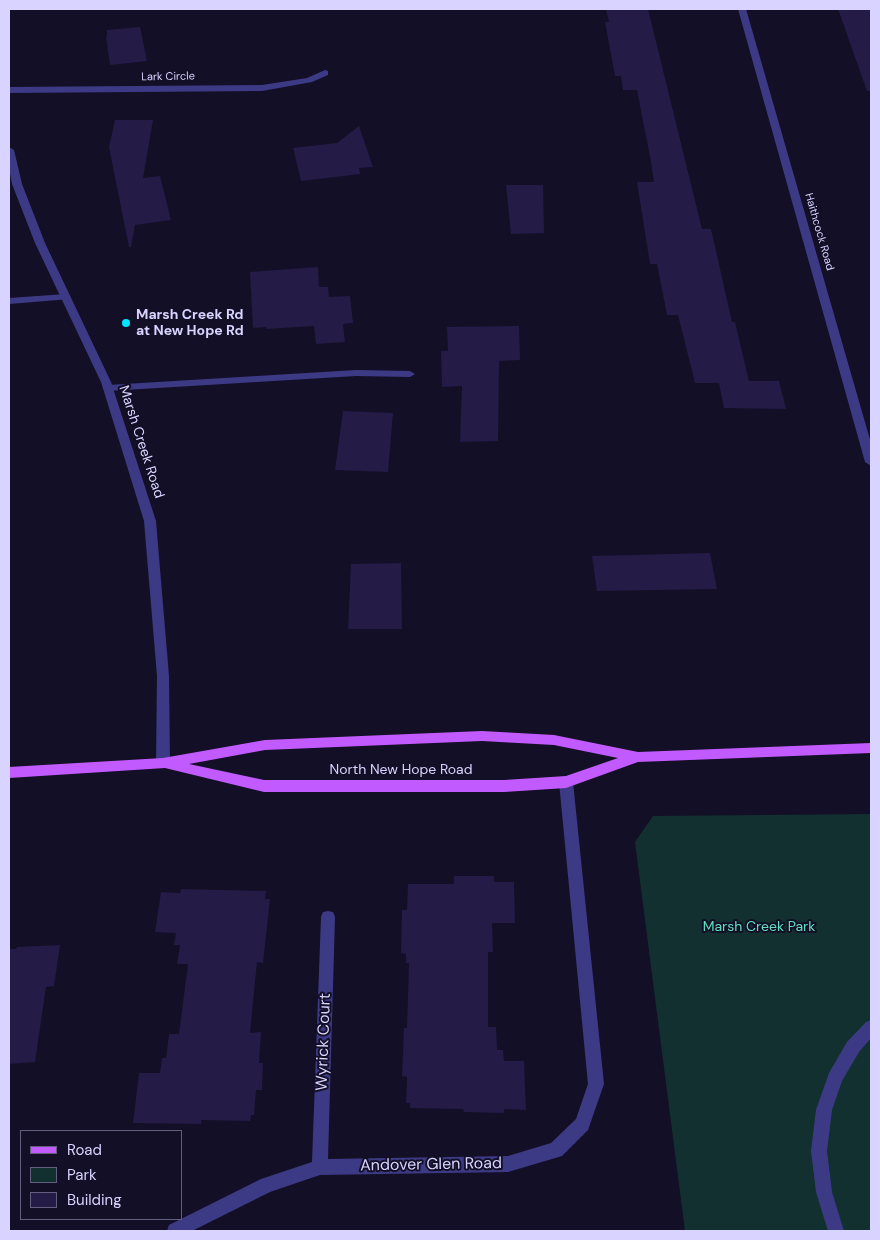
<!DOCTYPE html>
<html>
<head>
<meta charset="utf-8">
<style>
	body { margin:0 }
	#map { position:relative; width:880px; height:1240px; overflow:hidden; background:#130f26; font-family:"DM Sans",sans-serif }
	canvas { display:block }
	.frame { position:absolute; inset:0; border:10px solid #d9d4ff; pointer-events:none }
	.legend { position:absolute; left:20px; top:1130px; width:162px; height:90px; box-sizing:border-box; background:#130f26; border:1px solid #625e7d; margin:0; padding:6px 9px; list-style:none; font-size:15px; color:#d9d4ff }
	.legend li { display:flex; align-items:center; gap:10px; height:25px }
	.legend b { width:25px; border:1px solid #625e7d }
</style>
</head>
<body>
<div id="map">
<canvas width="880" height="1240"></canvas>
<div class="frame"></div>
<ul class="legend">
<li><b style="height:6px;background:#c25bff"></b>Road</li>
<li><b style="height:14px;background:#12302f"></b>Park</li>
<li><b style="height:14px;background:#241b47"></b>Building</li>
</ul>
</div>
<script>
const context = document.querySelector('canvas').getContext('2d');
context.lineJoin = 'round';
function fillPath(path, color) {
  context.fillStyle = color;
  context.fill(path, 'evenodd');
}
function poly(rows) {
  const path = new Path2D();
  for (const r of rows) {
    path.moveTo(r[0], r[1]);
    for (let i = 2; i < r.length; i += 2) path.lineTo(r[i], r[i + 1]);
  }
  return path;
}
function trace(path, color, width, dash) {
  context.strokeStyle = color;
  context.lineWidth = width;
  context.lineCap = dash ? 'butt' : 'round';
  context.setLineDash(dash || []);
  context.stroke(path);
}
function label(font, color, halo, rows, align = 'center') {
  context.font = font + ' "DM Sans",sans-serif';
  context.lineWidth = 4;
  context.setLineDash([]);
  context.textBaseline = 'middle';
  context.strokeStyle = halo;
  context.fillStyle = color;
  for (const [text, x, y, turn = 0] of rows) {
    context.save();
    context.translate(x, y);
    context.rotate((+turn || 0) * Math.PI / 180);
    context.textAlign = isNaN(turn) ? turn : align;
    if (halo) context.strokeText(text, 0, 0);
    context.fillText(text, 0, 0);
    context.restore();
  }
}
fillPath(poly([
	[871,814,871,1231,685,1231,635,842,653,816]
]), '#12302f');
fillPath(poly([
	[606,9,648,9,702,229,711,229,732,322,735,322,749,381,779,381,786,409,724,408,719,383,695,383,678,315,667,315,657,264,650,264,637,182,654,182,651,162,637,90,623,90,621,76,615,76,605,22,609,22],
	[838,9,871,9,871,91,867,91],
	[140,27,147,61,110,65,106,37,107,37,107,30],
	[115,120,153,120,143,178,160,176,171,220,135,225,131,247,129,247,109,147],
	[359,126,373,167,359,168,360,174,301,181,293,148,337,143],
	[506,185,543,185,544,233,511,234],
	[318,267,319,287,328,287,329,297,350,296,353,323,343,324,345,342,316,344,314,326,266,329,266,327,253,328,250,272],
	[519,326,520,360,499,361,498,441,460,442,462,386,442,387,441,351,448,351,447,327],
	[343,411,393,413,388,472,335,470],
	[710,553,717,589,597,591,592,556],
	[401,563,402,629,348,629,351,564],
	[454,876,494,876,494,882,514,882,515,923,492,923,493,952,488,952,488,1027,496,1027,497,1050,503,1050,504,1061,524,1061,526,1110,504,1109,504,1113,464,1112,463,1109,410,1108,410,1103,406,1103,407,1077,402,1076,404,1028,407,1028,409,963,406,963,406,954,401,953,402,910,407,910,408,884,454,884],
	[181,889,266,891,265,899,270,899,263,963,257,962,250,1033,261,1032,259,1063,263,1063,262,1090,256,1090,254,1115,251,1115,250,1121,201,1120,201,1124,133,1123,139,1073,160,1073,162,1058,166,1058,169,1034,179,1034,188,964,177,964,180,945,174,945,176,933,155,932,161,892,180,893],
	[60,945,54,986,46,987,35,1062,9,1064,9,949,16,949,17,947]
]), '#241b47');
fillPath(poly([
	[356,370,410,371,415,374,410,377,356,376,108,391,103,388,108,385,356,370],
	[871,1020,871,1038,859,1052,842,1081,832,1110,827,1151,832,1192,844,1231,828,1231,816,1192,811,1151,816,1110,829,1073,847,1042,866,1022,871,1020]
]), '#3d3a85');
fillPath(poly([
	[738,9,746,9,871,443,871,466,865,462,738,9],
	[325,70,328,71,328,75,312,82,262,91,9,93,9,87,262,85,307,78,325,70],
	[66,294,70,295,70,299,9,304,9,298,66,294],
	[566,776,571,778,573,782,604,1084,588,1130,562,1156,508,1172,320,1175,270,1192,192,1231,167,1231,169,1225,261,1179,312,1162,321,917,323,912,328,911,333,912,335,917,328,1159,508,1156,551,1143,576,1119,588,1084,559,782,561,778,566,776]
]), '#3d3a85');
fillPath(poly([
	[9,147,14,150,22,184,45,243,111,382,156,521,169,676,170,763,168,767,163,768,158,767,156,763,157,676,144,521,101,382,35,243,12,184,9,168,9,147]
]), '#3d3a85');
fillPath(poly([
	[482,731,554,735,638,752,871,743,871,753,638,762,566,788,504,792,264,792,165,768,9,778,9,767,163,758,265,740,482,731],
	[482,741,554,745,618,758,566,776,504,780,264,780,189,764,265,750,482,741]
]), '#c25bff');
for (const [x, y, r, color] of [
	[126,323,5,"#00e5ff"]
]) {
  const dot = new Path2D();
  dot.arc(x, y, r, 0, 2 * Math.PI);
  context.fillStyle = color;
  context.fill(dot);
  trace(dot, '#130f26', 2);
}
label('11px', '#d9d4ff', '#130f26', [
	["Lark Circle",168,77,-1],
	["Haithcock Road",819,232,74]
]);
label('bold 14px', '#d9d4ff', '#130f26', [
	["Marsh Creek Rd",136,315],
	["at New Hope Rd",136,331]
], 'left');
label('14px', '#d9d4ff', '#130f26', [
	["Marsh Creek Road",141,442,72],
	["North New Hope Road",401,770]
]);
label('14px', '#5fe0c0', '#130f26', [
	["Marsh Creek Park",759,927]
]);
label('16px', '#d9d4ff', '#130f26', [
	["Wyrick Court",324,1042,-88],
	["Andover Glen Road",431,1165,-1]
]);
</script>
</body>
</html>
